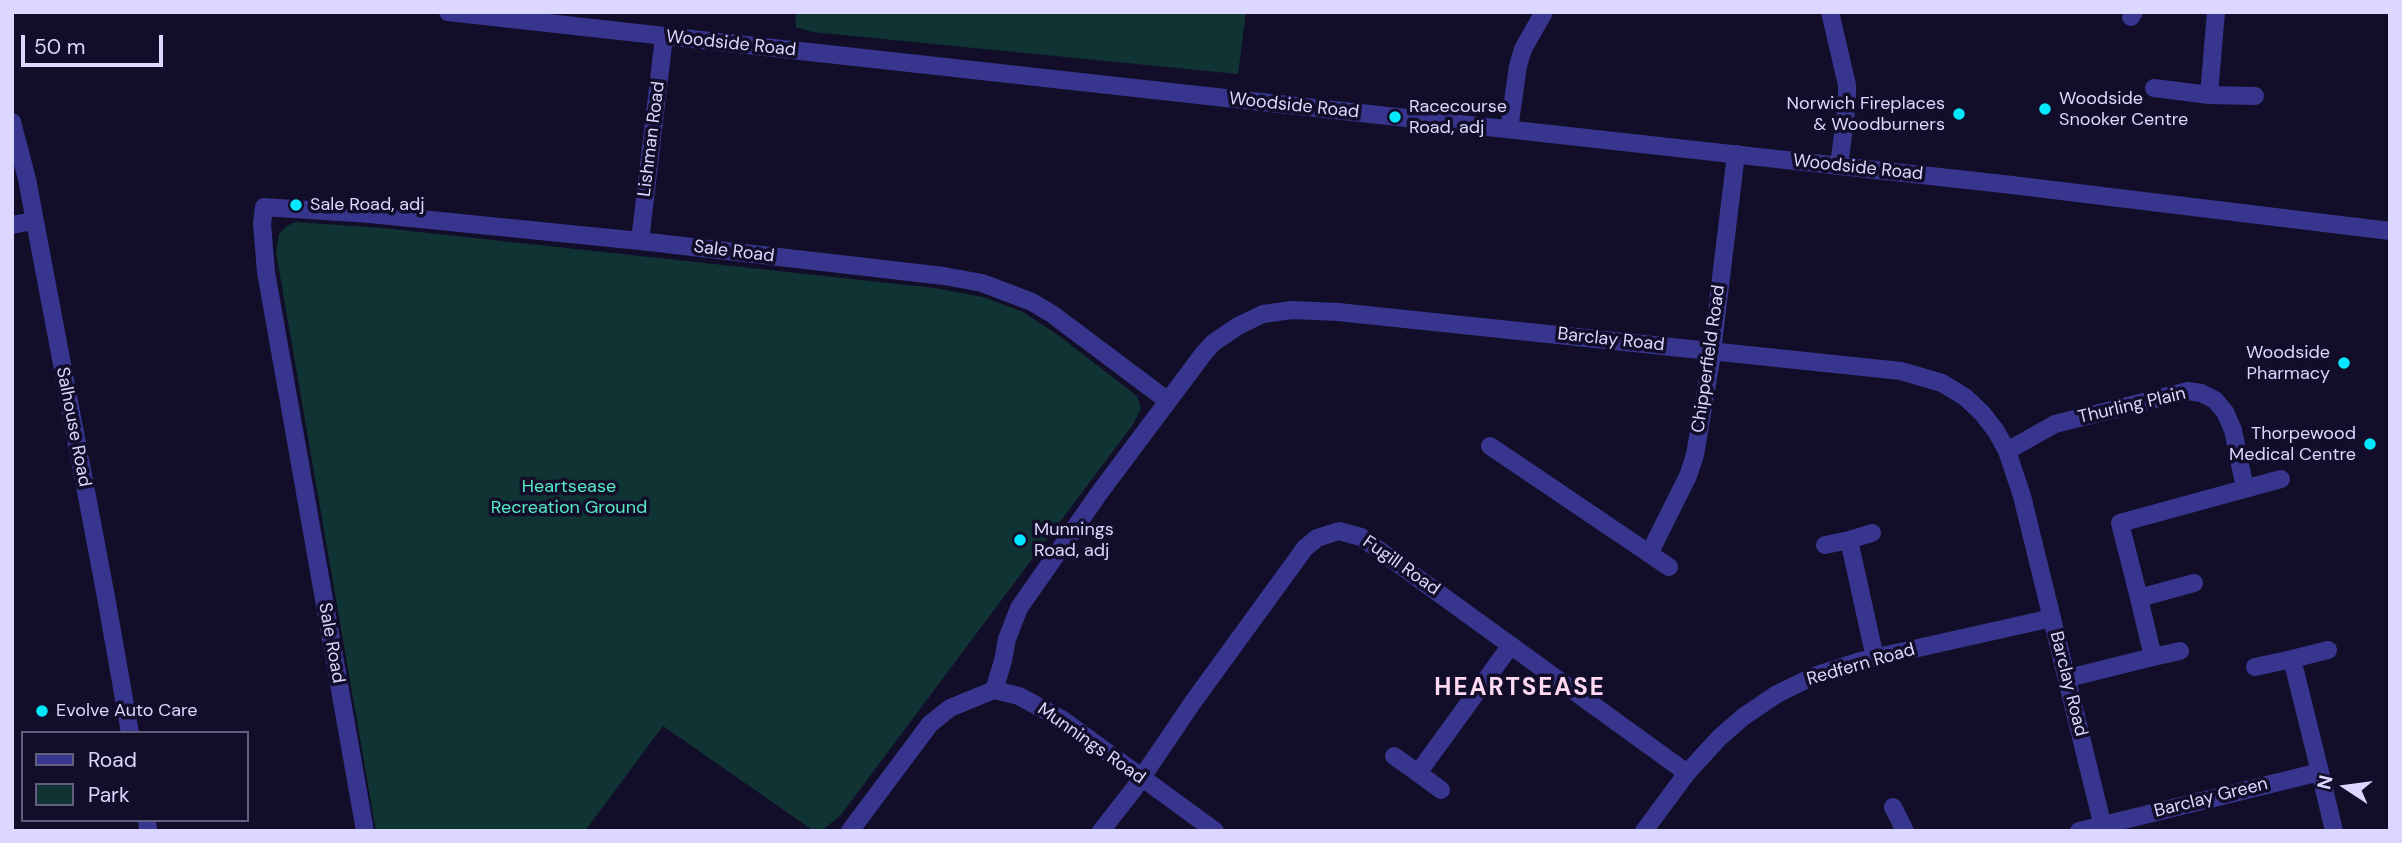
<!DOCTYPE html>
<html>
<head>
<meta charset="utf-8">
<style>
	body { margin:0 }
	#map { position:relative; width:2402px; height:843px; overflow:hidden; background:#120e2a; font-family:"DM Sans",sans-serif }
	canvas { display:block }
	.frame { position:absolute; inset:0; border:14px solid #dbd7ff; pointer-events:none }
	.legend { position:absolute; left:21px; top:731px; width:228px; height:91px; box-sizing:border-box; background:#120e2a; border:2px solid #625e7f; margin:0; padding:9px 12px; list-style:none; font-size:21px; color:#dbd7ff }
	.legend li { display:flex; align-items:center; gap:14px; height:35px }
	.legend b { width:35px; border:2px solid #625e7f }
	.north { position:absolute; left:2311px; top:752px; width:70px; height:70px; -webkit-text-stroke:5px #120e2a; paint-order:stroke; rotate:283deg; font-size:19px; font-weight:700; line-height:28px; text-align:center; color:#dbd7ff }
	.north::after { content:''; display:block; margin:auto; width:24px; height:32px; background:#dbd7ff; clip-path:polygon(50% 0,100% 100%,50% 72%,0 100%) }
	.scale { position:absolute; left:21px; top:35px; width:142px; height:32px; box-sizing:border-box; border:4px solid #dbd7ff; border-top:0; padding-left:9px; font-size:21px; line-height:24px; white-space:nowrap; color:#dbd7ff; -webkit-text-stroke:5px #120e2a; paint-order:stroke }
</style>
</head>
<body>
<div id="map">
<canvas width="2402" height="843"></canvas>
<div class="frame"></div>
<ul class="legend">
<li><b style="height:9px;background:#37358d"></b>Road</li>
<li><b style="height:19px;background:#103433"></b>Park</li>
</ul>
<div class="north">N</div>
<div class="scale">50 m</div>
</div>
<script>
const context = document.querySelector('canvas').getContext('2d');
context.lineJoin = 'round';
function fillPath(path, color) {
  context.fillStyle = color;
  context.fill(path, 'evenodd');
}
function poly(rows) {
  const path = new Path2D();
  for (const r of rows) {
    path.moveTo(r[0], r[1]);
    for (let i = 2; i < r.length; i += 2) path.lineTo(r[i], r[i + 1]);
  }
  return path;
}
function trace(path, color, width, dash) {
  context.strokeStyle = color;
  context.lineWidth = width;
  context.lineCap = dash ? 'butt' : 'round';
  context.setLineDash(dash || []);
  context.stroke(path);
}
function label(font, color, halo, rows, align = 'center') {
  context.font = font + ' "DM Sans",sans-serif';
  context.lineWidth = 7;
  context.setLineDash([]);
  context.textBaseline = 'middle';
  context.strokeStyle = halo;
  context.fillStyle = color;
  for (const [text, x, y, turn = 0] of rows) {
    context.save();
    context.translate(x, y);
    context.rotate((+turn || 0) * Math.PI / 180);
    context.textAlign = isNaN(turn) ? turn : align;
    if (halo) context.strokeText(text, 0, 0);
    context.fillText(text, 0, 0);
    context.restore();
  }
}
fillPath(poly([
	[795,12,1246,12,1238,74,812,32,796,27],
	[296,222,382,228,935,288,983,297,1023,312,1058,335,1137,396,1141,408,1134,423,840,816,821,831,814,831,663,726,585,831,376,831,276,252,279,234,287,226]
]), '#103433');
trace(poly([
	[448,12,2012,185,2390,231],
	[1830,12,1847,85,1847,103,1839,166],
	[2131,17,2134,12],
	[2154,88,2209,95,2216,12],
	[2209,95,2255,96],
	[12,122,27,179,106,597,130,733],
	[1509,129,1518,66,1523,49,1544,12],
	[12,225,33,221],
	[640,241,664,37],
	[1490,446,1669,567],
	[2007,451,2055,424,2188,391,2201,393,2215,400,2225,412,2233,430,2245,488],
	[1849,540,1872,533],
	[1825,545,1849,540,1875,658],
	[1649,554,1688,476,1695,455,1711,360,1736,154],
	[2194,583,2139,598,2120,523,2281,479],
	[2139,598,2153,657,2180,651],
	[2292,659,2328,650],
	[2068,678,2153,657],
	[994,690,1003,661,1007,639,1019,608,1100,492,1204,353,1213,343,1238,326,1263,314,1292,310,1338,312,1901,371,1942,383,1965,397,1982,413,1996,431,2007,451,2022,496,2104,831],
	[1394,756,1418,773,1511,645],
	[2320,772,2334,831],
	[1418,773,1441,790],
	[1893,807,1905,831],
	[147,820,148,831],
	[365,831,266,272,262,224,264,207,370,214,640,241,944,276,982,283,1032,302,1052,314,1168,401],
	[850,831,930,724,950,708,994,690,1019,696,1063,720,1215,831],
	[1101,831,1134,789,1193,702,1305,548,1317,538,1339,531,1361,537,1687,773],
	[1644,831,1687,773,1719,738,1743,717,1777,694,1814,676,1860,661,2052,618],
	[2079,831,2320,772,2292,659,2255,667]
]), '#37358d', 18);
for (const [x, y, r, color] of [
	[2045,109,7,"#03e8ff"],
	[1959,114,7,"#03e8ff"],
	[1395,117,7,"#03e8ff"],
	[296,205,7,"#03e8ff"],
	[2344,363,7,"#03e8ff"],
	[2370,444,7,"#03e8ff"],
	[1020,540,7,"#03e8ff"],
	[42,711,7,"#03e8ff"]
]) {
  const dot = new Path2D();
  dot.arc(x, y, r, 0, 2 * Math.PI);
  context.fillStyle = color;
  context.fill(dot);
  trace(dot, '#120e2a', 2.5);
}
label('18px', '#dbd7ff', '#120e2a', [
	["Woodside Road",731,44,6],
	["Woodside Road",1294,106,6],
	["Lishman Road",652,139,-83],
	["Woodside Road",1858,168,6],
	["Sale Road",734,252,7],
	["Barclay Road",1611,340,6],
	["Chipperfield Road",1709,359,-82],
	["Thurling Plain",2132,406,-13],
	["Salhouse Road",73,427,79],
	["Fugill Road",1401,566,35],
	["Sale Road",331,643,80],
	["Redfern Road",1861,665,-16],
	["Barclay Road",2068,684,76],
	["Munnings Road",1091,744,35],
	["Barclay Green",2211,798,-14]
]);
label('18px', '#dbd7ff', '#120e2a', [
	["Woodside",2059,99],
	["Snooker Centre",2059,120],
	["Norwich Fireplaces",1945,104,"right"],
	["& Woodburners",1945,125,"right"],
	["Racecourse",1409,107],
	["Road, adj",1409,128],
	["Sale Road, adj",310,205],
	["Woodside",2330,353,"right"],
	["Pharmacy",2330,374,"right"],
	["Thorpewood",2356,434,"right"],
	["Medical Centre",2356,455,"right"],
	["Munnings",1034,530],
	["Road, adj",1034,551],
	["Evolve Auto Care",56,711]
], 'left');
label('18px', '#57ebc4', '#120e2a', [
	["Heartsease",569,487],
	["Recreation Ground",569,508]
]);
context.letterSpacing = '2px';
label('bold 24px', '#ffd9f1', '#120e2a', [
	["HEARTSEASE",1520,689]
]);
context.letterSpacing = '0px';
</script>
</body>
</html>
